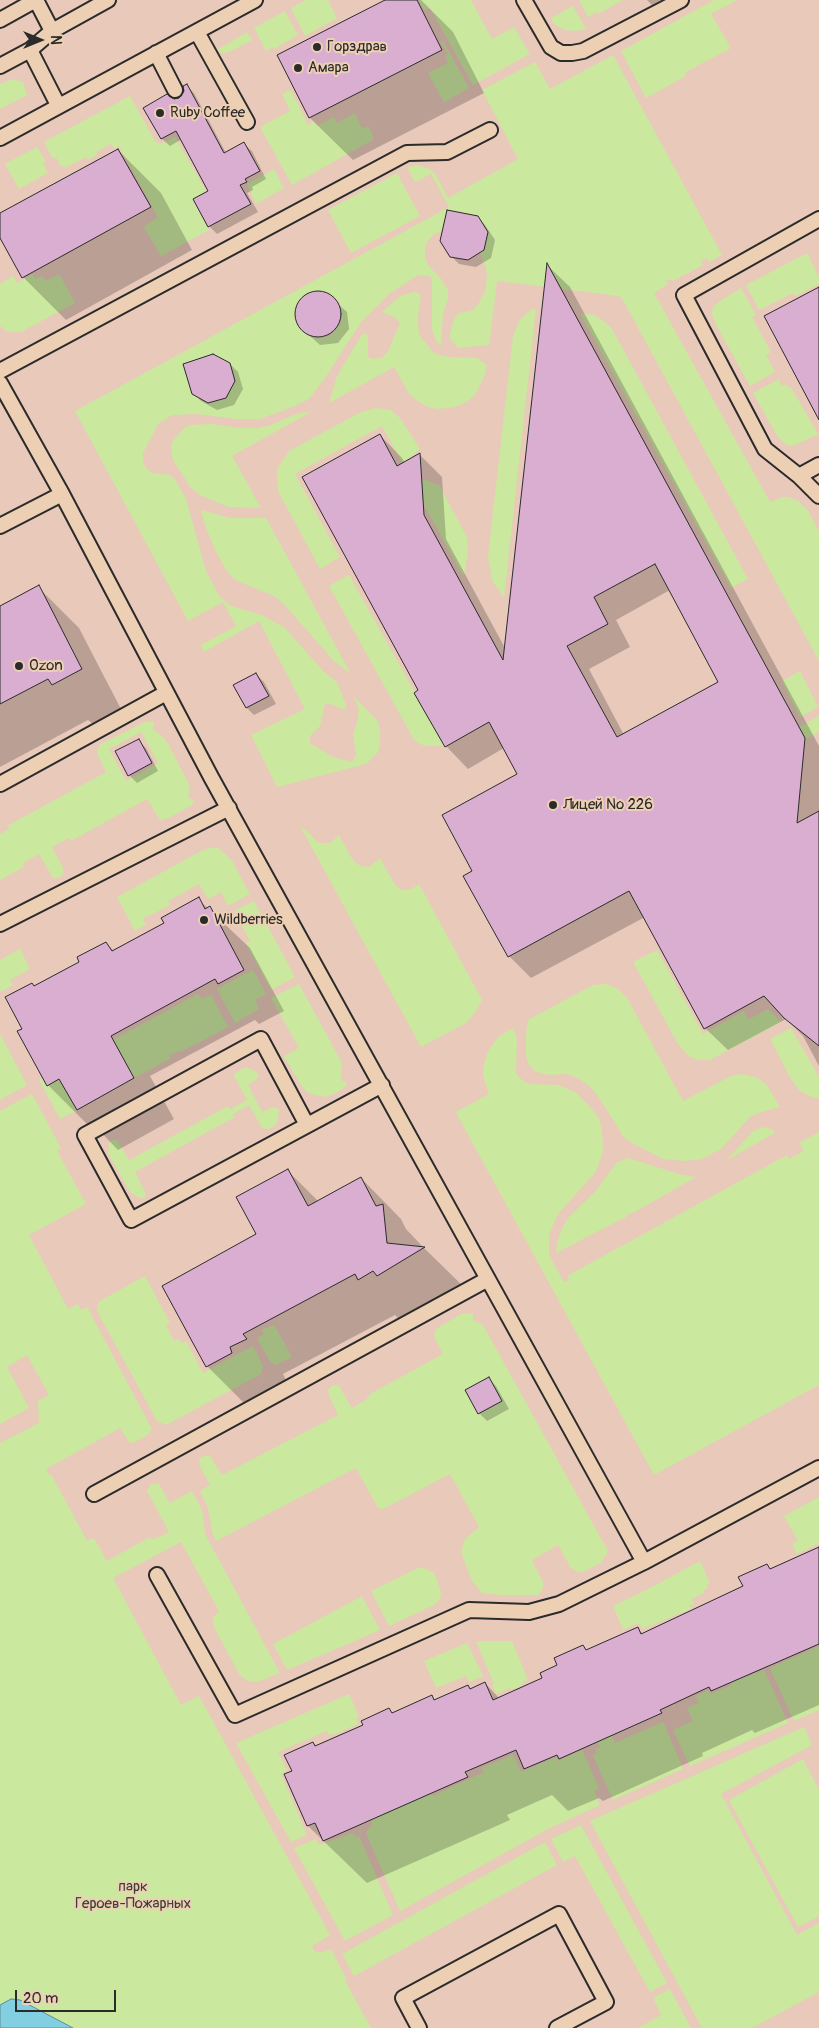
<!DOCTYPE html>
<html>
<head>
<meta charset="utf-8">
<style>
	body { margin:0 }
	#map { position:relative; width:819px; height:2028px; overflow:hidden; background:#e9c9ba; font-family:Pangolin,sans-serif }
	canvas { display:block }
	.north { position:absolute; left:15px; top:15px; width:50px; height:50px; -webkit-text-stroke:4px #edd0b4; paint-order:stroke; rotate:90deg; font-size:14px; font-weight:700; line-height:20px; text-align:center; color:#2b2b2b }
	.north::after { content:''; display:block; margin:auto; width:18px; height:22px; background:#2b2b2b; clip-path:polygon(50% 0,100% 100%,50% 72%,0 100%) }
	.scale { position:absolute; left:15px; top:1990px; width:101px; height:22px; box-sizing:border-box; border:2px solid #2b2b2b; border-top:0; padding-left:6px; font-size:15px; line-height:18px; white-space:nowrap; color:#2b2b2b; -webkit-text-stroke:4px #edd0b4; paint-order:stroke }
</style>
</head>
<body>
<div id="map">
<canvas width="819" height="2028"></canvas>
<div class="north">N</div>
<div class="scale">20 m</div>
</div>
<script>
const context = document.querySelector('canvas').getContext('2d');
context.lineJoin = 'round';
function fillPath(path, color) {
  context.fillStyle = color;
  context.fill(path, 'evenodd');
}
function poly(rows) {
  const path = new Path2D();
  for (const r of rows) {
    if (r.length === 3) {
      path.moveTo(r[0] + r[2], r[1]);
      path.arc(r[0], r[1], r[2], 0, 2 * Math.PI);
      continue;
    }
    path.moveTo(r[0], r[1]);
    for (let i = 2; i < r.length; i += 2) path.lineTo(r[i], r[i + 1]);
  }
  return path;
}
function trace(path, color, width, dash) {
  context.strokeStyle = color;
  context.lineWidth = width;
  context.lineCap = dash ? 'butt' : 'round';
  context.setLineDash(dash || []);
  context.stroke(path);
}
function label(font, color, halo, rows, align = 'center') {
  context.font = font + ' Pangolin,sans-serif';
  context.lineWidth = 4;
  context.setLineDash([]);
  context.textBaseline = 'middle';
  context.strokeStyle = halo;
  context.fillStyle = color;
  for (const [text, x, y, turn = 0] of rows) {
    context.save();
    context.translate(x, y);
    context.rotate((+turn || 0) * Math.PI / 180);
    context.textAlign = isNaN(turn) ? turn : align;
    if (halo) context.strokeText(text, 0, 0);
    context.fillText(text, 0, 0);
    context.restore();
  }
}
fillPath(poly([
	[306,0,328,0,337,18,305,36,291,8],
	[419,0,471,0,492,39,514,27,530,54,473,85,430,8,424,10],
	[579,0,623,0,598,14,597,12,588,17],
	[714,0,737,0,711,14,731,48,684,73,686,76,646,98,621,51],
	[573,6,586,29,576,31,564,30,554,24,551,18],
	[285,11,298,35,274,49,273,47,266,51,254,28],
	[247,32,252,40,230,52,221,53,217,50],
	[443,41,469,88,444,102,428,73,448,63,445,56,448,54,441,42],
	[613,55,722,255,709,262,707,258,701,261,703,265,673,281,672,279,666,281,668,284,654,293,770,502,782,497,789,497,799,502,807,509,819,531,819,661,623,300,619,296,497,281,489,345,458,348,454,343,450,339,450,333,455,317,459,313,473,310,479,303,485,291,487,277,486,268,480,253,484,250,488,232,478,216,459,212,444,222,442,231,434,234,429,239,425,247,425,256,428,265,442,280,448,290,448,299,443,313,441,345,437,342,432,330,432,280,429,276,418,275,389,294,361,322,325,378,309,399,295,406,260,419,237,419,197,414,172,415,158,424,143,453,143,462,146,468,152,473,170,475,174,478,186,499,206,571,219,596,231,606,262,615,284,627,324,672,337,682,346,705,346,708,343,709,328,703,325,704,320,726,310,736,310,743,333,757,352,762,356,755,353,733,356,727,359,709,353,696,377,720,380,729,380,744,378,752,366,764,277,787,251,735,305,709,259,621,204,652,201,645,236,626,223,602,188,621,75,411,449,207,431,174,415,182,407,167,418,165,429,169,436,175,448,198,518,159,482,90,535,62,550,89],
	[325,291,340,303,342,321,330,336,311,338,297,326,295,307,307,293],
	[213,354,230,363,235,381,226,398,209,403,192,394,187,376,196,360],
	[12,79,23,82,27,95,0,109,0,84],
	[291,90,308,125,314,121,317,126,334,117,337,123,355,113,362,129,368,126,374,139,292,185,260,127,290,111,282,94],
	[130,96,155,141,160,144,175,137,206,191,195,198,195,200,193,202,209,230,161,256,144,227,158,217,119,146,115,149,111,144,96,152,97,155,88,160,86,157,65,168,63,165,61,167,56,157,53,159,44,142],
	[37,147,46,162,43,164,48,173,19,189,5,164],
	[274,169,284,188,256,204,247,184],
	[397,173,420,216,351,253,328,210],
	[807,253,819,277,819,284,795,296,793,293,759,310,746,285],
	[32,274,35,279,42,276,46,281,59,274,75,303,21,332,7,332,0,326,0,284,13,276,17,283],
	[741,288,756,315,752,317,771,352,766,355,775,372,750,386,715,323,712,314,713,307,720,301],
	[414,292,418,293,421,297,418,315,418,326,420,336,433,352,439,355,451,357,477,358,487,365,485,375,475,395,468,401,455,407,439,409,431,408,422,404,410,395,394,367,329,403,337,376,363,333,368,335,368,357,372,359,383,357,388,351,400,323,395,317,382,312,400,296],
	[532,309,536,309,504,598,492,580,488,556,513,336,519,321],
	[580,313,595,315,611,327,748,579,731,588],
	[779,379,782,386,786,384,789,388,791,387,818,434,793,446,786,445,778,437,753,393],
	[376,408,391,410,400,418,420,449,403,464,382,426,295,474,340,557,320,569,278,491,277,469,289,451,361,412],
	[311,412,232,456,261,508,229,507,202,496,191,488,173,460,171,450,172,442,183,429,190,425,211,424,240,428,257,428,268,426,299,413],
	[407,474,439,485,467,537,468,551,464,577],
	[202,510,230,518,266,518,351,674,333,660,283,603,274,596,242,583,233,578,227,571,216,552,206,528,201,511],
	[349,575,445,746,425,746,418,743,413,738,329,586],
	[800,671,818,707,800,717,782,681],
	[819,716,819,732,768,760,761,748],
	[145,722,154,722,153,729,166,740,190,786,188,797,194,801,192,805,169,818,160,820,147,799,71,841,69,838,52,847,63,868,64,873,59,878,53,878,39,854,23,863,24,867,0,880,0,834,9,829,7,826,106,772,97,753,99,745],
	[141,732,158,763,126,781,109,749],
	[300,826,307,831,316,841,321,843,330,843,339,835,351,857,357,864,361,866,369,867,380,858,395,885,401,890,410,890,419,884,482,1000,475,1013,466,1023,421,1047],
	[210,848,218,848,231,859,250,894,228,906,221,892,208,899,199,884,168,901,170,905,143,919,146,925,135,931,117,897,201,851],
	[254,901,295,977,271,990,246,943,250,941,234,911],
	[20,949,30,969,10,980,13,985,0,992,0,960],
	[657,950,703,1034,744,1011,748,1020,768,1009,781,1022,710,1060,698,1060,688,1056,678,1044,633,962],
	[253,970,266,994,255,1000,259,1009,235,1023,217,989],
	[299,984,342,1063,341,1080,347,1083,346,1086,338,1092,326,1097,315,1095,307,1092,301,1085,284,1056,299,1048,271,998],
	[607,984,618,989,627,998,683,1101,729,1077,741,1074,756,1077,767,1085,780,1107,761,1112,750,1117,721,1149,702,1159,684,1161,663,1159,630,1142,623,1136,598,1096,589,1086,578,1078,568,1074,549,1075,536,1072,528,1063,526,1056,526,1033,528,1020,593,985],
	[198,994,202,999,211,995,228,1027,180,1052,179,1051,169,1055,171,1058,134,1078,124,1060,66,1091,77,1110,60,1119,39,1080],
	[513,1028,517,1039,516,1072,518,1077,529,1084,559,1085,577,1093,592,1109,599,1119,602,1130,603,1152,595,1173,558,1214,549,1234,549,1255,564,1282,569,1280,567,1276,787,1155,789,1159,804,1151,799,1143,819,1132,819,1385,654,1475,436,1076,456,1112,489,1094,483,1076,483,1068,488,1051,499,1036],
	[791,1028,819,1077,819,1098,811,1097,799,1090,791,1079,770,1039],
	[0,1034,27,1085,0,1100],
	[246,1067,258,1073,258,1078,248,1085,262,1112,273,1107,279,1109,278,1120,275,1126,268,1129,262,1128,249,1105,233,1114,235,1117,135,1172,146,1194,144,1198,139,1198,130,1192,108,1153,109,1143,112,1140,117,1140,129,1160,228,1106,230,1109,247,1100,234,1076,235,1073],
	[32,1094,61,1148,57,1151,86,1204,29,1235,68,1309,78,1304,81,1310,87,1307,152,1429,148,1435,133,1443,129,1442,120,1428,46,1469,49,1475,51,1474,87,1541,94,1538,107,1561,150,1537,152,1540,169,1532,147,1491,151,1484,159,1484,170,1503,192,1491,202,1510,205,1534,280,1673,257,1682,248,1681,239,1674,213,1625,213,1618,219,1611,181,1542,113,1578,181,1705,199,1696,330,1935,312,1946,315,1952,324,1952,331,1949,347,1980,345,1981,371,2028,0,2028,0,1443,39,1423,38,1401,49,1395,27,1355,7,1367,29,1408,0,1424,0,1111],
	[762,1127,772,1129,775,1133,727,1160,752,1132],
	[628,1158,679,1174,696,1177,633,1213,628,1214,626,1217,556,1253,558,1239,562,1228,569,1217,595,1192,617,1162],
	[145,1276,170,1323,166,1325,174,1341,179,1339,182,1344,186,1341,203,1373,253,1346,263,1366,261,1374,166,1425,157,1421,97,1311,97,1305,100,1301],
	[473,1313,473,1320,483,1325,608,1551,601,1563,583,1572,577,1572,571,1568,558,1545,532,1560,544,1584,541,1592,538,1595,502,1595,482,1593,472,1581,461,1552,465,1539,479,1527,450,1474,383,1509,378,1508,356,1468,216,1541,212,1532,208,1508,200,1491,210,1485,200,1466,199,1458,207,1455,210,1456,222,1475,338,1415,329,1395,328,1390,330,1387,334,1385,339,1386,352,1408,367,1399,370,1394,443,1354,434,1336,436,1329,461,1314],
	[274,1325,292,1357,276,1365,270,1361,257,1338,264,1334,262,1330],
	[819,1497,819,1543,797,1554,792,1544,798,1541,784,1516],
	[700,1561,710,1583,707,1584,708,1588,703,1590,704,1593,692,1599,694,1604,689,1606,691,1609,642,1629,640,1624,638,1623,623,1630,613,1606,650,1588],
	[420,1567,433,1572,436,1577,441,1592,440,1599,434,1605,389,1626,371,1591],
	[362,1596,380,1630,287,1670,273,1644],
	[476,1641,512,1641,528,1680,522,1682,523,1685,511,1690,510,1688,496,1694,492,1685,494,1684],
	[467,1643,483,1676,469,1682,466,1676,436,1688,424,1661],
	[819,1646,819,1710,794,1721,770,1668],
	[764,1670,788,1723,690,1766,673,1730,693,1721,687,1708,699,1703,696,1696,708,1690,711,1694,732,1685,730,1681,742,1675,744,1678],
	[349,1694,359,1716,356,1718,358,1724,335,1734,329,1735,327,1731,278,1752,287,1771,281,1774,307,1835,291,1842,236,1743],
	[663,1722,683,1769,613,1800,593,1755,597,1753,595,1749,600,1747,596,1739,610,1733,615,1743],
	[804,1727,812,1745,721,1794,797,1935,819,1923,819,1992,752,2028,702,2028,590,1821],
	[582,1750,599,1788,594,1791,600,1805,548,1829,400,1911,366,1833,372,1824,370,1817,379,1813,381,1816,430,1791,433,1796,484,1772,482,1768,513,1755,521,1772,556,1757,558,1761],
	[803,1759,819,1790,819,1916,798,1927,729,1800],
	[581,1825,667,1983,650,1992,575,1856,563,1862,551,1839],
	[353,1833,355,1837,359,1836,393,1915,345,1941,294,1848,316,1839,319,1845],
	[545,1842,557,1865,354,1976,342,1954],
	[670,1989,691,2028,638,2028,661,2015,653,1998]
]), '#cbe89f');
const water = poly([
	[11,1999,20,2000,73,2028,0,2028,0,2005,11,1999]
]);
fillPath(water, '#82cfe1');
trace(water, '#5f8d98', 1);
fillPath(poly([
	[388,0,421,0,453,32,484,93,353,160,310,118,279,56],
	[647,0,661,0,652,5],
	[186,85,194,93,226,153,244,144,252,151,266,179,252,187,253,190,247,193,258,212,217,234,209,226,195,200,210,191,182,139,170,146,162,139,144,108,180,99],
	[118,150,161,193,192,250,66,320,23,277,0,235,0,214],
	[477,217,485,225,495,240,491,258,476,267,459,264,451,256],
	[548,266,570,287,819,746,819,1066,803,1036,786,1019,728,1050,705,1028,645,917,531,978,509,956,473,872,518,775,504,748,468,769,446,746,420,691,380,435,402,458,405,463,420,455,442,477,446,539,505,648],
	[670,590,720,683,624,735,589,669,630,647,616,620],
	[325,292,347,312,349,329,338,343,320,345,298,325,296,308,307,294],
	[230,364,238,372,243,389,234,405,217,410,201,401,193,393],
	[38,587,79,628,122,711,94,725,88,720,0,767,0,608],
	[256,674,264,682,276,704,254,715,247,708,235,686],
	[138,740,146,748,158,771,137,783,129,775],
	[198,899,250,948,284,1011,259,1024,255,1020,150,1076,174,1119,118,1150,92,1123,88,1125,48,1085,24,1029,35,987,81,962,106,943,114,951,166,924],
	[287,1170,318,1201,361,1178,401,1219,406,1229,424,1248,465,1288,400,1320,395,1315,283,1374,286,1380,270,1388,272,1394,248,1407,207,1366,258,1234],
	[489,1379,496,1386,509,1409,487,1421,479,1413],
	[819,1548,819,1705,755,1733,752,1730,702,1753,703,1756,603,1801,599,1798,568,1811,552,1795,507,1815,510,1820,367,1883,308,1826,293,1771,313,1743,317,1747,365,1725,389,1710,393,1714,431,1696,436,1701,468,1686,471,1690,485,1683,499,1698,544,1678,583,1647,587,1651,638,1629,643,1634,744,1587,767,1566,771,1570]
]), '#0003');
const building = poly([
	[385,0,417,0,442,50,309,118,277,55,385,0],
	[187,84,224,153,244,142,260,171,245,179,247,182,240,185,251,204,208,227,193,199,208,191,176,131,161,139,143,108,167,94,174,99,179,98,184,91,183,86,187,84],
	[118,149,151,207,22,278,0,238,0,213,118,149],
	[447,210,478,216,488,232,484,250,468,260,450,257,440,241,447,210],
	[547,263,805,738,797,823,819,811,819,1046,784,1018,764,996,704,1029,629,891,508,957,463,876,472,871,442,815,517,774,489,722,445,747,414,693,418,690,302,477,380,434,397,466,420,453,424,515,503,660,547,263],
	[655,564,718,682,617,737,567,646,608,624,594,597,655,564],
	[819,287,819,420,764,316,819,287],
	[318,314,23],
	[213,354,230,363,235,381,226,398,208,403,192,394,183,364,213,354],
	[39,585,82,669,52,685,48,679,0,704,0,606,39,585],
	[256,673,269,696,246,708,233,685,256,673],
	[139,739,152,763,128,776,115,751,139,739],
	[199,897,205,909,210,906,244,970,218,984,215,979,111,1036,134,1078,77,1110,59,1079,47,1086,17,1031,22,1029,5,997,32,983,34,986,79,962,77,957,106,942,112,951,164,923,161,918,199,897],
	[288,1169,308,1206,361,1177,376,1206,383,1204,387,1243,425,1247,377,1276,373,1271,358,1280,355,1274,243,1334,247,1339,230,1347,232,1353,206,1367,162,1286,256,1234,236,1197,288,1169],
	[489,1377,502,1401,478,1414,465,1390,489,1377],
	[819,1547,819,1644,711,1691,709,1687,660,1710,662,1713,559,1759,557,1755,524,1769,516,1750,465,1772,468,1777,323,1841,315,1823,307,1826,284,1774,292,1771,284,1755,313,1742,315,1746,363,1725,361,1721,389,1708,392,1713,432,1695,434,1700,468,1685,470,1689,485,1682,493,1700,542,1678,540,1673,557,1665,554,1658,583,1645,586,1650,638,1627,641,1634,743,1586,738,1577,767,1564,770,1569,819,1547]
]);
fillPath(building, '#daaed1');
trace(building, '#2b2b2b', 1);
const service = poly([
	[36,0,52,31],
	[524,0,551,47,561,53,572,53,583,51,681,0],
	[0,20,36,0],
	[197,32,247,122],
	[30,50,58,105],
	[156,53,175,90],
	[0,66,30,50,52,31,108,0],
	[0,138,255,0],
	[819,219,684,295,765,449,799,476,819,496],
	[0,371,407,153,447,152,490,130],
	[0,383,62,494,211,777,644,1562],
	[799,476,819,465],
	[0,526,62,494],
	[0,784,166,693],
	[0,924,229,808],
	[307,1125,261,1039,85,1135,131,1220,382,1085],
	[94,1494,488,1279],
	[157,1575,235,1715,469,1610,529,1612,559,1604,644,1562,819,1468],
	[419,2028,403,1998,559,1914,606,2002,557,2028]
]);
trace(service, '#2b2b2b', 18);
trace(service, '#edd0b4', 14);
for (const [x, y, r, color] of [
	[317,47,5,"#2b2b2b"],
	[298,68,5,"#2b2b2b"],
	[160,113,5,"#2b2b2b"],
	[19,666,5,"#2b2b2b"],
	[553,805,5,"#2b2b2b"],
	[204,920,5,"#2b2b2b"]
]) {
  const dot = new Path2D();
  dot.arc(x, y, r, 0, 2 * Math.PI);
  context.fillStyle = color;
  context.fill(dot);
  trace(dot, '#edd0b4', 2);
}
label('15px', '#2b2b2b', '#edd0b4', [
	["Горздрав",327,47],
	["Амара",308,68],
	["Ruby Coffee",170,113],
	["Ozon",29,666],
	["Лицей № 226",563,805],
	["Wildberries",214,920]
], 'left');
label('15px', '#3b3e37', '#edd0b4', [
	["парк",133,1887],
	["Героев-Пожарных",133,1904]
]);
</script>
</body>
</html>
